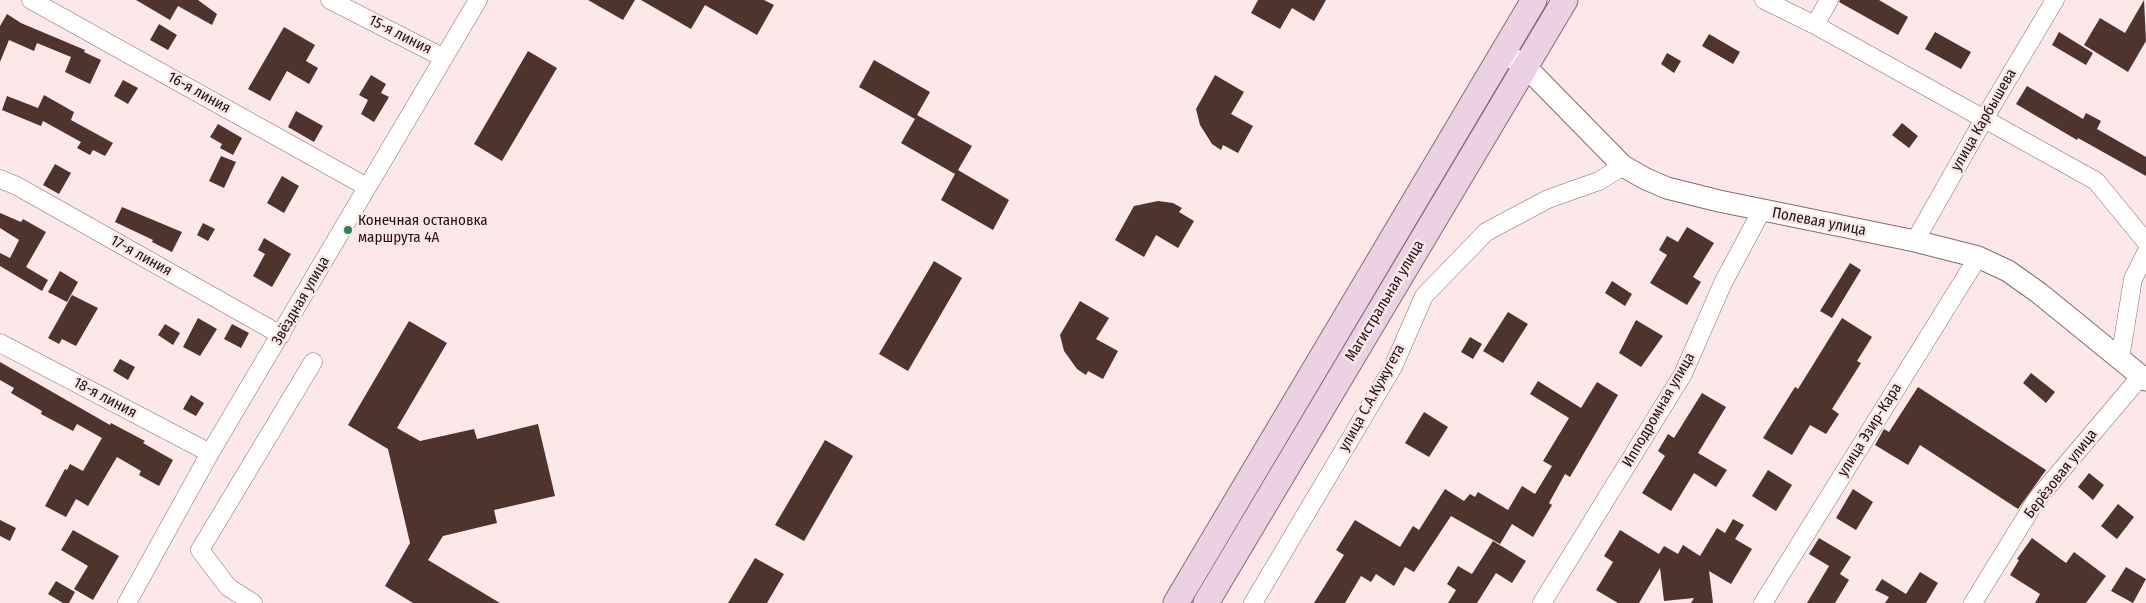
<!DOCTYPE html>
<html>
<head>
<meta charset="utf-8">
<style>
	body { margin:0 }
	canvas { display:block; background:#fce7e9 }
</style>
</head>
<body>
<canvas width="2146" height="603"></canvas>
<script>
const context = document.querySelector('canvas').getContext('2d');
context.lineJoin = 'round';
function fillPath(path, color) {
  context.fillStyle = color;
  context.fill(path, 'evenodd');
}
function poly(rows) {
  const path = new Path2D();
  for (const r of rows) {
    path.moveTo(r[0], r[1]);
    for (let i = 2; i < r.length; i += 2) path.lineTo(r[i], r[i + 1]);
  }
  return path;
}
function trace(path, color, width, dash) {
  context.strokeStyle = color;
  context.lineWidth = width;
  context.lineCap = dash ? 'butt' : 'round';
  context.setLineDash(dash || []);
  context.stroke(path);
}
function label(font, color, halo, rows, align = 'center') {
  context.font = font + ' "Fira Sans Condensed",sans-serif';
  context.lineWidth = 5;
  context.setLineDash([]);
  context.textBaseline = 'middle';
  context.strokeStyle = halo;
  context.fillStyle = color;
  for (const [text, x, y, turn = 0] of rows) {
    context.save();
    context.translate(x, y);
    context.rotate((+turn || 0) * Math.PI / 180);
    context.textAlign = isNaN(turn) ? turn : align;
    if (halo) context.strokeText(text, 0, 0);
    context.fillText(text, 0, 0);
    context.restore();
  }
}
fillPath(poly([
	[136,0,198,0,217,14,212,25,178,6,170,20],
	[588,0,635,0,623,20],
	[641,0,764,0,774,5,757,35,705,5,691,29],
	[1258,0,1326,0,1314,21,1292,8,1280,29,1251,13],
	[1840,0,1879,0,1908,17,1898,35,1839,2],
	[2144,0,2146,41,2128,72,2084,45,2100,18,2125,33],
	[7,14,21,23,85,50,84,52,101,60,90,84,65,72,71,57,37,43,34,51,9,40,0,62,0,26],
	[159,24,177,35,168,50,150,40],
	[284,27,315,45,306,61,318,68,309,84,287,71,270,101,248,89],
	[1935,32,1971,52,1961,69,1925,49],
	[2059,32,2093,53,2086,65,2052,45],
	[1709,34,1740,52,1733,64,1702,46],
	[528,51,557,68,502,161,474,144],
	[1667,53,1681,61,1674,73,1661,64],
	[874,60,930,92,917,115,972,146,958,170,1009,200,993,230,941,200,955,174,901,143,915,119,859,87],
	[371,75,386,84,381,93,389,97,374,122,361,114,368,100,359,95],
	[1215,75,1244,92,1231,114,1253,126,1238,153,1223,145,1221,150,1212,144,1200,125,1196,109],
	[123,80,138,88,128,104,114,96],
	[2027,86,2083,119,2086,113,2101,121,2097,129,2146,157,2146,176,2078,138,2077,140,2016,104],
	[44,95,74,112,71,120,113,143,105,156,93,150,90,155,77,148,81,142,43,121,41,126,2,110,7,96,38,108],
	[296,111,323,126,314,142,288,127],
	[1902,123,1918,136,1909,148,1892,135],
	[218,124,242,138,233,155,220,148,222,144,210,137],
	[221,156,236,162,224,188,209,181],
	[55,164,71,173,59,194,43,185],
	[282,176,299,186,284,213,267,203],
	[1158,201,1173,203,1182,208,1179,212,1194,221,1178,248,1156,235,1144,257,1115,240,1134,206],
	[122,207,182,232,172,252,152,242,153,240,115,222],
	[0,213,21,222,23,219,46,232,26,267,48,280,42,291,0,266,0,253,10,258,19,240,0,228],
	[203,223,215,229,208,241,197,235],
	[1687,227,1714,243,1693,277,1701,282,1687,305,1650,283,1667,255,1659,250,1667,236,1678,242],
	[264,238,291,254,272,287,253,276,265,254,258,250],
	[934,261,962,278,908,371,879,354],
	[1850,263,1861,270,1832,318,1820,311],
	[60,271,78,282,67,302,48,292],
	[1612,281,1632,294,1625,306,1605,293],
	[72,295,98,308,76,346,62,339,59,344,48,338],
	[1080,301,1109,318,1096,339,1118,351,1103,379,1088,371,1086,375,1077,369,1064,351,1060,335],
	[1508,312,1528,324,1503,363,1483,351],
	[198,318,217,329,200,356,183,347],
	[1842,318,1872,337,1857,361,1861,363,1832,409,1839,414,1826,434,1810,425,1792,455,1763,438,1795,387,1798,389],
	[1636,320,1663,336,1641,367,1619,353],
	[409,321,447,343,397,428,420,441,474,429,477,439,538,424,555,496,494,510,497,523,443,536,428,560,500,603,413,603,385,586,410,543,388,449,348,425],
	[165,324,180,333,173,345,158,335],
	[232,324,249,333,241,348,224,339],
	[1470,337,1482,344,1473,359,1461,352],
	[120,359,135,367,128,380,113,371],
	[0,362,110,425,111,423,145,441,143,443,173,460,159,486,139,475,141,471,117,457,88,506,76,499,66,517,45,506,65,469,67,470,70,464,83,471,102,438,77,424,73,431,41,414,42,411,11,393,14,388,0,380],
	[2031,373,2055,392,2046,403,2023,383],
	[1538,381,1581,408,1597,382,1618,395,1570,477,1565,474,1549,503,1552,505,1533,537,1512,524,1500,544,1451,516,1414,572,1405,567,1394,586,1376,574,1371,582,1361,576,1345,603,1314,603,1344,555,1336,550,1355,520,1400,547,1413,526,1419,530,1445,489,1464,501,1470,494,1475,497,1478,492,1508,510,1522,486,1535,494,1552,466,1543,461,1569,418,1530,394],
	[1918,387,2046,470,2018,509,1920,445,1908,465,1875,445,1884,429,1889,432],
	[1702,393,1726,407,1698,453,1727,470,1716,487,1694,473,1671,511,1642,493,1665,456,1658,451,1668,434,1674,438],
	[191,395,204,403,196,416,183,409],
	[1424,412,1448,427,1429,457,1405,443],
	[825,440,853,456,804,541,775,525],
	[1768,470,1792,485,1776,511,1752,496],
	[2089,473,2104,485,2093,500,2078,487],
	[1853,489,1873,502,1856,530,1836,518],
	[2118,504,2134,517,2117,539,2101,526],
	[1733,519,1744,525,1735,539,1752,549,1731,584,1709,571,1713,603,1691,603,1694,598,1664,601,1660,568,1639,603,1618,603,1596,590,1613,562,1604,556,1620,530,1659,554,1664,546,1678,554,1683,545,1700,556,1717,528,1725,533],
	[0,520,16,528,10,541,0,536],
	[73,530,119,556,93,600,74,589,88,566,61,550],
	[1819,538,1851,557,1840,574,1849,580,1835,603,1807,603,1829,566,1809,554],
	[2032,538,2066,563,2074,552,2106,576,2086,603,2035,603,2040,594,2010,575,2019,560,2017,559],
	[1493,541,1526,561,1512,583,1496,573,1477,603,1448,603,1456,590,1447,584,1458,566,1472,574],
	[755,558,784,574,767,603,728,603],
	[2126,567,2146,579,2133,603,2111,591],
	[1920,572,1938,583,1926,603,1885,603,1889,597,1875,590,1882,579,1906,594],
	[56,581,75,592,69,603,63,603,48,594]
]), '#4e342d');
const minor = poly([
	[31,0,367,187],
	[330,0,442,57],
	[1764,0,1815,25,2096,181,2146,242],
	[1815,25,1829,0],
	[0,179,17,186,281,335],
	[1915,241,1984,119,2055,0],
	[0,343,210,453],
	[2120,359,2133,279,2146,253],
	[127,603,210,453,478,0],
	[253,603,228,587,200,550,313,362],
	[1253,603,1393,367,1424,296,1486,232,1548,199,1599,181,1623,166],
	[1542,603,1683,374,1723,283,1762,210],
	[1763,603,1978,257],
	[1973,603,2037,499,2141,376]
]);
const tertiary = poly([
	[1503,52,1525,66,1623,166,1646,179,1667,188,1719,201,1915,241,1978,257,2008,271,2039,293,2146,380]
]);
const secondary = poly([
	[1176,603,1534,0],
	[1206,603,1565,0]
]);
trace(minor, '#896a6e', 19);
trace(tertiary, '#896a6e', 23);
trace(secondary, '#896a6e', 27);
trace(minor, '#fff', 18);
trace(tertiary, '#fff', 21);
trace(secondary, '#ecd0e4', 25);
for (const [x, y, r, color] of [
	[348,230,5,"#368251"]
]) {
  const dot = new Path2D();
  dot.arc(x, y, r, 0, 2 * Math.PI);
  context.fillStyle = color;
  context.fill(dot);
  trace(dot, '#fce7e9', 2);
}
label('15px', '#1e1214', '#fce7e9', [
	["15-я линия",400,35,27],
	["16-я линия",199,93,29],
	["улица Карбышева",1984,120,-60],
	["Полевая улица",1819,222,11],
	["17-я линия",141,256,29],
	["Звёздная улица",301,301,-60],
	["Магистральная улица",1385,301,-59],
	["18-я линия",105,398,28],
	["улица С.А.Кужугета",1372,398,-61],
	["Ипподромная улица",1659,410,-60],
	["улица Эзир-Кара",1870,430,-58],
	["Берёзовая улица",2061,474,-52]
]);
label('15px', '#1e1214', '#fce7e9', [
	["Конечная остановка",358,221],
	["маршрута 4А",358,238]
], 'left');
</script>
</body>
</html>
